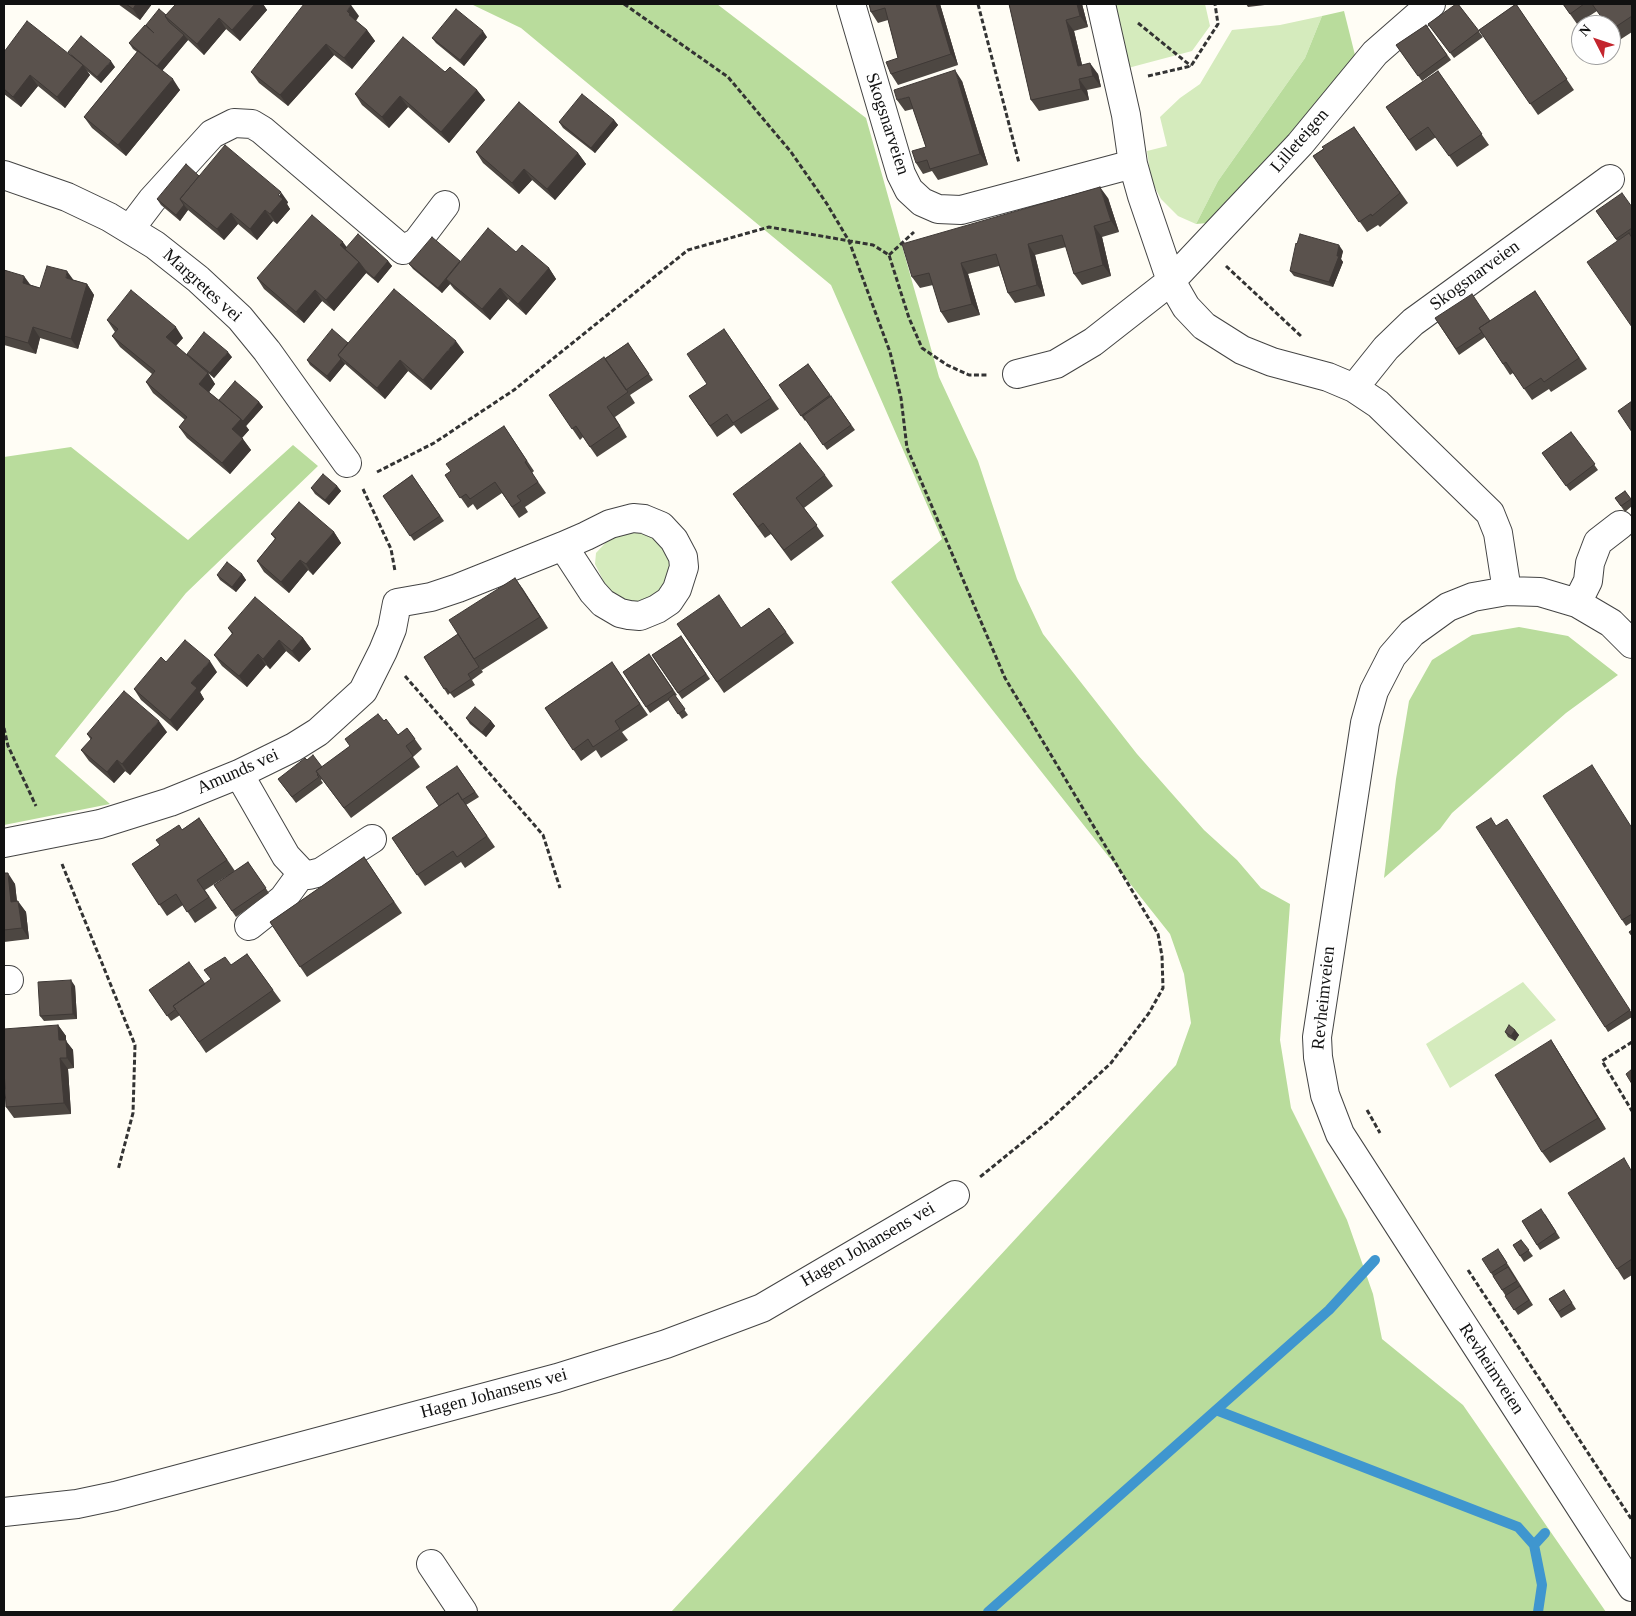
<!DOCTYPE html>
<html>
<head>
<meta charset="utf-8">
<style>
	body { margin:0 }
	#map { position:relative; width:1636px; height:1616px; overflow:hidden; background:#fffdf5; font-family:"Times New Roman",serif }
	canvas { display:block }
	.frame { position:absolute; inset:0; border:5px solid #111; pointer-events:none }
	.north { position:absolute; left:1571px; top:15px; width:50px; height:50px; box-sizing:border-box; background:#fff; border:1px solid #a0a0a0; border-radius:50%; rotate:311deg; font-size:14px; font-weight:700; line-height:20px; text-align:center; color:#111 }
	.north::after { content:''; display:block; margin:auto; width:18px; height:22px; background:#c4262e; clip-path:polygon(50% 0,100% 100%,50% 72%,0 100%) }
</style>
</head>
<body>
<div id="map">
<canvas width="1636" height="1616"></canvas>
<div class="frame"></div>
<div class="north">N</div>
</div>
<script>
const context = document.querySelector('canvas').getContext('2d');
context.lineJoin = 'round';
function fillPath(path, color) {
  context.fillStyle = color;
  context.fill(path, 'evenodd');
}
function poly(rows) {
  const path = new Path2D();
  for (const r of rows) {
    path.moveTo(r[0], r[1]);
    for (let i = 2; i < r.length; i += 2) path.lineTo(r[i], r[i + 1]);
  }
  return path;
}
function trace(path, color, width, dash) {
  context.strokeStyle = color;
  context.lineWidth = width;
  context.lineCap = dash ? 'butt' : 'round';
  context.setLineDash(dash || []);
  context.stroke(path);
}
function label(font, color, halo, rows, align = 'center') {
  context.font = font + ' "Times New Roman",serif';
  context.lineWidth = 5;
  context.setLineDash([]);
  context.textBaseline = 'middle';
  context.strokeStyle = halo;
  context.fillStyle = color;
  for (const [text, x, y, turn = 0] of rows) {
    context.save();
    context.translate(x, y);
    context.rotate((+turn || 0) * Math.PI / 180);
    context.textAlign = isNaN(turn) ? turn : align;
    if (halo) context.strokeText(text, 0, 0);
    context.fillText(text, 0, 0);
    context.restore();
  }
}
fillPath(poly([
	[1114,4,1205,4,1210,26,1192,51,1128,68],
	[1322,16,1305,58,1218,181,1196,224,1178,216,1161,199,1151,180,1147,151,1167,146,1160,117,1180,98,1200,84,1232,30,1280,25],
	[632,532,658,535,676,568,662,595,645,603,627,602,607,588,595,564,596,553,609,539],
	[1523,982,1556,1020,1450,1088,1426,1044]
]), '#d5ebbd');
fillPath(poly([
	[471,4,717,4,866,118,939,377,978,461,1017,579,1043,634,1137,754,1204,830,1237,860,1261,888,1290,904,1280,1040,1291,1108,1347,1220,1373,1294,1382,1339,1463,1405,1606,1612,671,1612,1176,1065,1191,1023,1184,974,1170,934,891,582,942,539,831,285,521,28],
	[1344,11,1355,55,1282,143,1208,223,1196,224,1218,181,1305,58,1322,16],
	[293,445,318,466,186,593,55,756,110,804,4,825,4,457,71,447,188,540],
	[1519,627,1568,636,1618,675,1566,713,1452,813,1440,829,1384,878,1396,779,1409,701,1432,660,1472,635]
]), '#b9dc9c');
trace(poly([
	[1216,1410,1518,1527,1534,1545,1542,1585,1538,1612],
	[1534,1545,1545,1533],
	[988,1612,1329,1310,1375,1260]
]), '#3f96cf', 10);
const minor = poly([
	[851,4,901,174,909,190,922,202,938,209,961,210,1133,164],
	[1101,4,1126,115,1133,164,1142,196,1171,281,1186,307,1204,326,1242,350,1272,362,1328,377,1354,388,1378,404,1490,513,1498,533,1507,591],
	[4,175,67,197,109,217,155,245,198,279,240,318,267,351,347,463],
	[130,229,152,200,212,134,234,123,252,124,262,130,403,250,417,242,445,205],
	[1017,374,1056,364,1093,342,1171,281,1300,144,1375,53,1431,4],
	[1354,388,1386,348,1413,322,1610,179],
	[1577,603,1588,581,1590,563,1598,542,1620,525],
	[1632,644,1611,623,1577,603,1540,592,1507,591,1473,597,1448,607,1412,633,1392,656,1374,691,1365,723,1317,1037,1318,1057,1325,1095,1340,1134,1632,1587],
	[239,774,286,856,302,873,309,875,321,872,372,839],
	[4,843,100,824,170,802,239,774,294,747,318,732,363,691,383,651,392,629,397,603,431,597,458,588,563,546,586,536,610,524,633,518,644,519,661,526,674,540,683,557,684,567,677,589,669,601,657,609,640,616,629,615,620,613,603,603,593,592,563,546],
	[249,926,283,899,302,873],
	[4,980,9,980],
	[4,1512,77,1504,115,1496,557,1378,666,1344,762,1308,955,1195],
	[431,1564,463,1612]
]);
trace(minor, '#444', 30);
trace(poly([
	[624,4,728,77,791,152,827,204,849,241,890,352,901,398,907,448,1005,678,1158,934,1162,956,1163,988,1149,1013,1111,1063,1049,1121,980,1177],
	[978,4,1019,163],
	[1138,23,1191,66],
	[1148,76,1191,66,1218,24,1215,4],
	[889,255,914,232],
	[1226,266,1302,337],
	[377,472,434,443,514,390,688,250,769,227,873,245,889,255,909,318,922,348,947,365,969,375,987,375],
	[363,489,391,549,395,571],
	[405,676,543,835,560,888],
	[4,728,8,746,36,806],
	[62,864,135,1045,133,1113,118,1170],
	[1632,1042,1602,1061,1632,1111],
	[1367,1110,1380,1133],
	[1468,1270,1632,1520]
]), '#333', 3, [5, 2.5]);
trace(minor, '#fff', 28);
fillPath(poly([
	[118,4,152,4,140,20],
	[176,4,263,4,267,10,240,41,226,29,204,55,188,40,162,71,180,90,126,156,92,128,84,117,137,52,133,49,129,43,148,29,146,25,166,15],
	[869,4,940,4,958,65,898,85,891,74,898,58,888,20,878,23,871,12],
	[1009,4,1082,4,1088,27,1074,31,1082,65,1098,74,1101,87,1087,90,1089,100,1039,111,1031,100],
	[1246,4,1273,4,1248,7],
	[1458,4,1483,37,1454,58,1428,24],
	[1516,4,1574,90,1538,115,1479,30],
	[1563,4,1632,4,1632,32,1618,41,1611,31,1611,25,1597,11,1577,24],
	[359,16,356,21,367,30,375,41,352,69,334,55,288,106,259,83,251,72],
	[1426,25,1451,60,1422,81,1396,45],
	[487,37,464,66,436,43,432,38],
	[4,52,69,54,115,67,101,83,87,71,90,75,65,108,38,86,21,107,4,94],
	[1438,71,1489,145,1457,167,1436,137,1416,151,1386,107],
	[445,72,477,90,485,100,449,143,408,107,389,128,362,105,355,94],
	[962,81,988,165,938,180,932,171,923,174,916,163,926,147,913,109,905,111,897,100],
	[614,120,618,125,595,153,563,128,559,122],
	[1354,127,1408,203,1380,227,1378,225,1367,232,1313,156],
	[476,152,578,153,586,164,555,200,532,180,519,194,483,163],
	[1108,198,1119,232,1102,237,1111,276,1082,285,1074,274,1066,247,1035,255,1045,296,1015,303,1008,293,999,266,968,274,980,315,948,323,941,312,933,285,920,288,912,277],
	[157,199,288,202,287,204,290,209,277,224,273,221,257,240,238,224,224,240,188,210,180,221,161,205],
	[1632,207,1632,236,1617,241,1596,211],
	[347,247,388,261,392,266,378,283,366,273,334,311,322,301,304,323,264,289,257,278],
	[1343,251,1341,259,1343,262,1333,287,1294,276,1290,271],
	[516,252,549,268,556,279,526,315,508,299,490,320,454,289,450,284,442,293,413,269,409,264,460,262],
	[4,270,31,285,40,288,74,280,87,284,94,295,78,349,40,338,36,354,4,345],
	[1535,291,1587,369,1551,392,1549,389,1532,400,1513,373,1510,375,1485,337,1459,355,1435,318,1490,321],
	[107,320,183,338,176,346,190,358,187,354,232,357,214,378,198,365,208,373,215,384,209,392,219,400,259,402,263,407,246,426,249,430,242,438,251,450,230,474,187,438,179,427,185,420,153,393,146,382,152,374,120,347,112,336,115,332],
	[724,329,779,409,741,434,734,425,717,437,689,396,707,384],
	[348,343,464,352,431,390,408,371,385,399,345,364,330,382,310,365,307,360],
	[628,343,653,380,630,395,635,403,615,417,627,437,597,457,583,437,580,440,549,395],
	[808,364,855,430,827,450,806,420,805,421,779,385],
	[504,426,534,471,532,473,546,493,525,507,528,512,519,518,502,493,477,510,473,504,468,508,445,475,451,471],
	[1571,432,1598,470,1570,491,1542,453],
	[412,475,444,521,414,541,383,496],
	[825,475,833,486,804,508,824,536,791,561,771,534,765,538,733,494],
	[337,486,341,491,329,505,315,494,311,488],
	[1625,491,1632,501,1632,506,1625,512,1615,498],
	[334,532,341,543,313,575,308,570,289,593,264,572,257,561,275,539,271,534],
	[242,574,246,580,236,592,220,580,217,575],
	[515,578,548,628,482,670,481,669,483,672,472,680,475,685,454,698,450,693,448,695,424,657,458,634],
	[769,608,794,643,724,693,677,624,741,628],
	[228,628,303,638,311,649,299,662,286,651,270,669,266,665,247,687,222,666,214,655,232,634],
	[681,636,710,679,682,699,652,655],
	[649,654,677,695,675,696,688,715,682,719,669,700,650,713,623,672],
	[612,662,648,715,622,732,628,740,601,758,596,750,581,761,545,708],
	[217,672,200,692,204,699,177,731,141,700,134,689],
	[466,718,491,721,495,726,486,737,470,724],
	[384,721,398,735,407,728,422,749,413,757,420,767,351,818,322,779,321,780,323,783,296,803,278,779,307,760,322,767],
	[167,732,130,775,125,771,114,783,89,761,81,750,91,740,87,734],
	[457,766,479,797,466,805,495,847,465,868,461,862,425,886,392,838,439,806],
	[199,818,235,871,205,890,217,908,195,923,183,905,167,916,132,864],
	[1496,826,1632,1013,1632,1017,1608,1032,1605,1027],
	[1632,827,1632,922,1626,926,1622,920],
	[364,857,402,913,307,977,270,922],
	[248,862,269,893,236,917,214,885],
	[4,873,15,884,17,901,26,912,29,939,4,942],
	[247,954,281,1001,206,1053,180,1015,171,1021,149,990,205,984],
	[75,986,77,1019,44,1021,40,1016],
	[58,1025,66,1036,66,1041,73,1050,74,1068,68,1069,71,1114,14,1118,6,1107],
	[1515,1030,1519,1035,1515,1041,1508,1037,1505,1032],
	[1551,1040,1558,1051,1606,1129,1550,1163,1542,1152],
	[1632,1171,1632,1275,1624,1280,1617,1269],
	[1545,1214,1560,1238,1540,1250,1522,1221],
	[1521,1240,1533,1256,1524,1262,1513,1245],
	[1502,1255,1533,1305,1518,1315,1491,1273],
	[1564,1290,1576,1309,1561,1318,1549,1299]
]), '#4d4742');
fillPath(poly([
	[136,4,152,4,140,20,133,9],
	[255,4,263,4,267,10,240,41,232,30],
	[936,4,940,4,958,65,951,54],
	[1077,4,1082,4,1088,27,1080,16],
	[351,5,359,16,355,21,349,15,347,11],
	[219,18,226,29,204,55,197,44],
	[1066,20,1074,31,1085,77,1078,66],
	[367,30,375,41,352,69,344,58],
	[483,31,487,37,464,66,460,60],
	[184,35,188,40,161,72,157,66],
	[326,44,334,55,288,106,280,95],
	[111,61,115,67,101,83,97,77],
	[1090,63,1098,74,1101,87,1093,76],
	[83,65,90,75,65,108,57,97],
	[955,70,962,81,988,165,980,154],
	[30,75,38,86,21,107,13,97],
	[173,79,180,90,126,156,118,145],
	[1079,79,1087,90,1089,100,1081,89],
	[477,90,485,100,449,143,441,132],
	[400,96,408,107,389,128,382,117],
	[614,120,618,125,595,153,591,148],
	[578,153,586,164,555,200,547,189],
	[524,169,532,180,519,194,512,183],
	[1100,187,1108,198,1119,232,1111,221],
	[281,192,288,202,287,204,290,209,277,224,270,214],
	[184,205,188,210,180,221,176,215],
	[265,210,273,221,257,240,250,229],
	[231,213,238,224,224,240,217,229],
	[1094,226,1102,237,1111,276,1103,265],
	[343,242,351,253,349,255,340,245],
	[1028,244,1035,255,1045,296,1037,285],
	[1339,245,1343,251,1341,259,1343,262,1333,287,1329,282],
	[388,261,392,266,378,283,374,278],
	[359,262,367,272,334,311,326,300],
	[961,263,968,274,980,315,972,304],
	[549,268,556,279,526,315,518,304],
	[67,271,75,282,66,278],
	[24,276,32,287,23,283],
	[446,279,450,284,442,293,438,288],
	[87,284,94,295,78,349,71,339],
	[500,288,508,299,490,320,482,309],
	[315,290,322,301,304,323,296,312],
	[33,327,40,338,36,354,28,343],
	[176,327,183,338,173,348,166,337],
	[456,341,464,352,431,390,423,380],
	[228,352,232,357,214,378,210,373],
	[341,359,345,364,330,382,327,376],
	[400,360,408,371,385,399,377,388],
	[208,373,215,384,207,395,199,384],
	[259,402,263,407,246,426,249,430,240,440,232,429,241,419],
	[243,439,251,450,230,474,222,463],
	[337,486,341,491,329,505,325,500],
	[334,532,341,543,313,575,306,564],
	[300,560,308,570,289,593,281,582],
	[242,574,246,580,236,592,232,587],
	[515,578,523,589,548,628,540,617],
	[303,638,311,649,299,662,292,651],
	[279,640,286,651,270,669,263,659],
	[258,654,266,665,247,687,239,676],
	[210,661,217,672,200,692,204,699,177,731,170,720,191,683],
	[159,721,167,732,130,775,122,764],
	[491,721,495,726,486,737,482,732],
	[117,760,125,771,114,783,107,772],
	[8,873,15,884,18,912,11,902],
	[18,901,26,912,29,939,22,928],
	[71,980,75,986,77,1019,73,1014],
	[58,1025,66,1036,66,1041,73,1050,74,1068,67,1058,59,1040],
	[1515,1030,1519,1035,1515,1041,1511,1036],
	[1551,1040,1558,1051,1606,1129,1598,1118],
	[60,1058,68,1069,71,1114,64,1103]
]), '#3f3936');
const building = poly([
	[126,4,136,4,133,9,126,4],
	[176,4,255,4,232,30,219,18,197,44,165,16,176,4],
	[304,4,349,4,351,5,347,11,350,14,349,15,367,30,344,58,326,44,280,95,251,72,304,4],
	[869,4,936,4,951,54,891,74,886,62,898,58,885,8,871,12,869,4],
	[1009,4,1077,4,1080,16,1066,20,1078,66,1090,63,1093,76,1079,79,1081,89,1031,100,1009,4],
	[1456,4,1458,4,1479,31,1450,53,1428,24,1456,4],
	[1516,4,1567,79,1530,104,1479,30,1516,4],
	[1563,4,1584,4,1570,14,1563,4],
	[1592,4,1632,4,1632,16,1611,30,1611,25,1607,25,1592,4],
	[159,9,166,15,165,16,169,22,184,35,157,66,129,43,145,25,154,33,146,25,159,9],
	[456,9,483,31,460,60,432,38,456,9],
	[27,21,83,65,57,97,30,75,13,97,4,89,4,52,27,21],
	[1426,25,1447,55,1418,76,1396,45,1426,25],
	[81,36,111,61,97,77,68,52,81,36],
	[403,37,445,72,450,67,477,90,441,132,400,96,382,117,355,94,403,37],
	[138,51,173,79,118,145,84,117,138,51],
	[955,70,980,154,930,169,927,160,916,163,912,151,926,147,909,97,897,100,894,90,955,70],
	[1438,71,1482,134,1449,156,1428,127,1409,140,1386,107,1438,71],
	[582,94,614,120,591,148,559,122,582,94],
	[519,102,578,153,547,189,524,169,512,183,476,152,519,102],
	[1354,127,1400,193,1372,216,1371,214,1359,222,1313,156,1324,149,1322,147,1354,127],
	[225,145,281,192,278,195,283,199,270,214,265,210,250,229,231,213,217,229,180,199,225,145],
	[186,164,199,176,180,199,184,205,176,215,157,199,186,164],
	[1100,187,1111,221,1094,226,1103,265,1074,274,1062,235,1028,244,1037,285,1008,293,996,254,961,263,972,304,941,312,929,273,912,277,902,244,1100,187],
	[1622,193,1632,207,1632,228,1616,239,1596,211,1622,193],
	[312,215,343,242,340,245,359,262,326,300,315,290,296,312,257,278,312,215],
	[488,228,516,252,522,245,549,268,518,304,500,288,482,309,446,279,488,228],
	[1629,233,1632,238,1632,327,1587,262,1629,233],
	[358,234,388,261,374,278,365,270,359,262,345,249,358,234],
	[1300,234,1339,245,1337,256,1339,256,1329,282,1290,271,1296,243,1297,244,1300,234],
	[432,237,460,261,438,288,409,264,432,237],
	[47,266,67,271,66,278,87,284,71,339,33,327,28,343,4,336,4,270,24,276,23,283,40,288,47,266],
	[394,289,456,341,423,380,400,360,377,388,338,355,394,289],
	[131,290,176,327,166,337,208,373,199,384,241,419,232,429,243,439,222,463,179,427,187,417,146,382,155,371,112,336,118,329,107,320,131,290],
	[1535,291,1579,358,1544,382,1541,378,1524,389,1506,362,1503,364,1479,328,1535,291],
	[1472,294,1490,321,1479,328,1482,332,1456,349,1435,318,1472,294],
	[332,329,348,343,338,355,341,359,327,376,307,360,332,329],
	[724,329,771,398,733,423,727,414,710,426,689,396,707,384,687,354,724,329],
	[204,332,228,352,210,373,187,354,204,332],
	[628,343,649,374,626,390,605,359,628,343],
	[604,357,628,392,607,407,620,426,590,447,576,426,572,429,549,395,604,357],
	[808,364,830,395,801,416,779,385,808,364],
	[235,381,259,402,243,421,219,400,235,381],
	[831,396,851,425,823,445,803,416,831,396],
	[1632,401,1632,432,1618,411,1632,401],
	[504,426,527,461,525,462,538,482,517,496,521,501,512,507,495,482,470,499,466,494,460,498,445,475,451,471,446,464,504,426],
	[1571,432,1595,464,1566,486,1542,453,1571,432],
	[800,443,825,475,796,498,817,525,784,550,763,523,758,527,733,494,800,443],
	[323,474,337,486,325,500,311,488,323,474],
	[412,475,440,516,410,536,383,496,412,475],
	[1625,491,1631,499,1621,506,1615,498,1625,491],
	[299,502,334,532,306,564,300,560,281,582,257,561,276,538,271,534,299,502],
	[227,562,242,574,232,587,217,575,227,562],
	[515,578,540,617,474,659,449,620,515,578],
	[719,595,741,628,769,608,786,632,717,682,677,624,719,595],
	[255,597,303,638,292,651,279,640,263,659,258,654,239,676,214,655,233,633,228,628,255,597],
	[458,634,479,667,468,674,471,679,450,693,446,688,444,689,424,657,458,634],
	[681,636,706,674,678,693,652,655,681,636],
	[185,640,210,661,191,683,197,688,170,720,134,689,161,657,166,662,185,640],
	[649,654,673,690,646,707,623,672,649,654],
	[612,662,640,704,615,721,620,729,593,747,588,739,573,750,545,708,612,662],
	[124,691,159,721,122,764,117,760,107,772,81,750,92,738,87,734,124,691],
	[674,694,685,709,678,714,668,699,674,694],
	[475,707,491,721,482,732,466,718,475,707],
	[378,714,384,721,386,719,398,735,407,728,415,739,406,746,413,756,344,808,316,771,350,746,345,739,378,714],
	[313,755,322,767,316,771,318,774,317,775,319,777,292,797,278,779,305,758,307,760,313,755],
	[1592,765,1632,828,1632,914,1622,920,1543,796,1592,765],
	[457,766,475,792,462,800,458,793,439,806,426,787,457,766],
	[458,793,487,836,457,857,453,851,417,875,392,838,458,793],
	[199,818,227,860,197,880,209,897,187,912,176,894,159,905,132,864,160,845,156,840,179,825,182,830,199,818],
	[1491,818,1496,826,1507,819,1630,1010,1605,1027,1476,827,1491,818],
	[364,857,394,902,300,967,270,922,364,857],
	[248,862,266,888,232,911,214,885,248,862],
	[4,873,8,873,11,902,18,901,22,928,4,930,4,873],
	[1632,930,1632,936,1629,932,1632,930],
	[247,954,273,990,199,1042,173,1006,211,979,204,970,225,957,231,965,247,954],
	[189,962,205,984,173,1006,176,1009,167,1016,149,990,189,962],
	[71,980,73,1014,40,1016,38,982,71,980],
	[58,1025,59,1040,66,1040,67,1058,60,1058,64,1103,6,1107,4,1069,4,1029,58,1025],
	[1509,1025,1515,1030,1511,1036,1505,1032,1509,1025],
	[1551,1040,1598,1118,1542,1152,1495,1075,1551,1040],
	[1632,1069,1632,1084,1626,1074,1632,1069],
	[1624,1158,1632,1172,1632,1259,1617,1269,1568,1193,1624,1158],
	[1541,1209,1556,1232,1537,1245,1522,1221,1541,1209],
	[1521,1240,1529,1250,1520,1256,1513,1245,1521,1240],
	[1498,1249,1507,1263,1491,1273,1482,1259,1498,1249],
	[1508,1267,1517,1281,1502,1290,1493,1276,1508,1267],
	[1520,1286,1529,1300,1514,1310,1505,1296,1520,1286],
	[1564,1290,1572,1303,1558,1312,1549,1299,1564,1290]
]);
fillPath(building, '#5a524d');
trace(building, '#3f3936', 1);
label('18px', '#111', '#fff', [
	["Skogsnarveien",887,124,72],
	["Lilleteigen",1300,141,-49],
	["Skogsnarveien",1475,276,-36],
	["Margretes vei",202,286,42],
	["Amunds vei",238,772,-24],
	["Revheimveien",1324,998,-84],
	["Hagen Johansens vei",868,1245,-30],
	["Revheimveien",1491,1369,57],
	["Hagen Johansens vei",494,1394,-15]
]);
</script>
</body>
</html>
